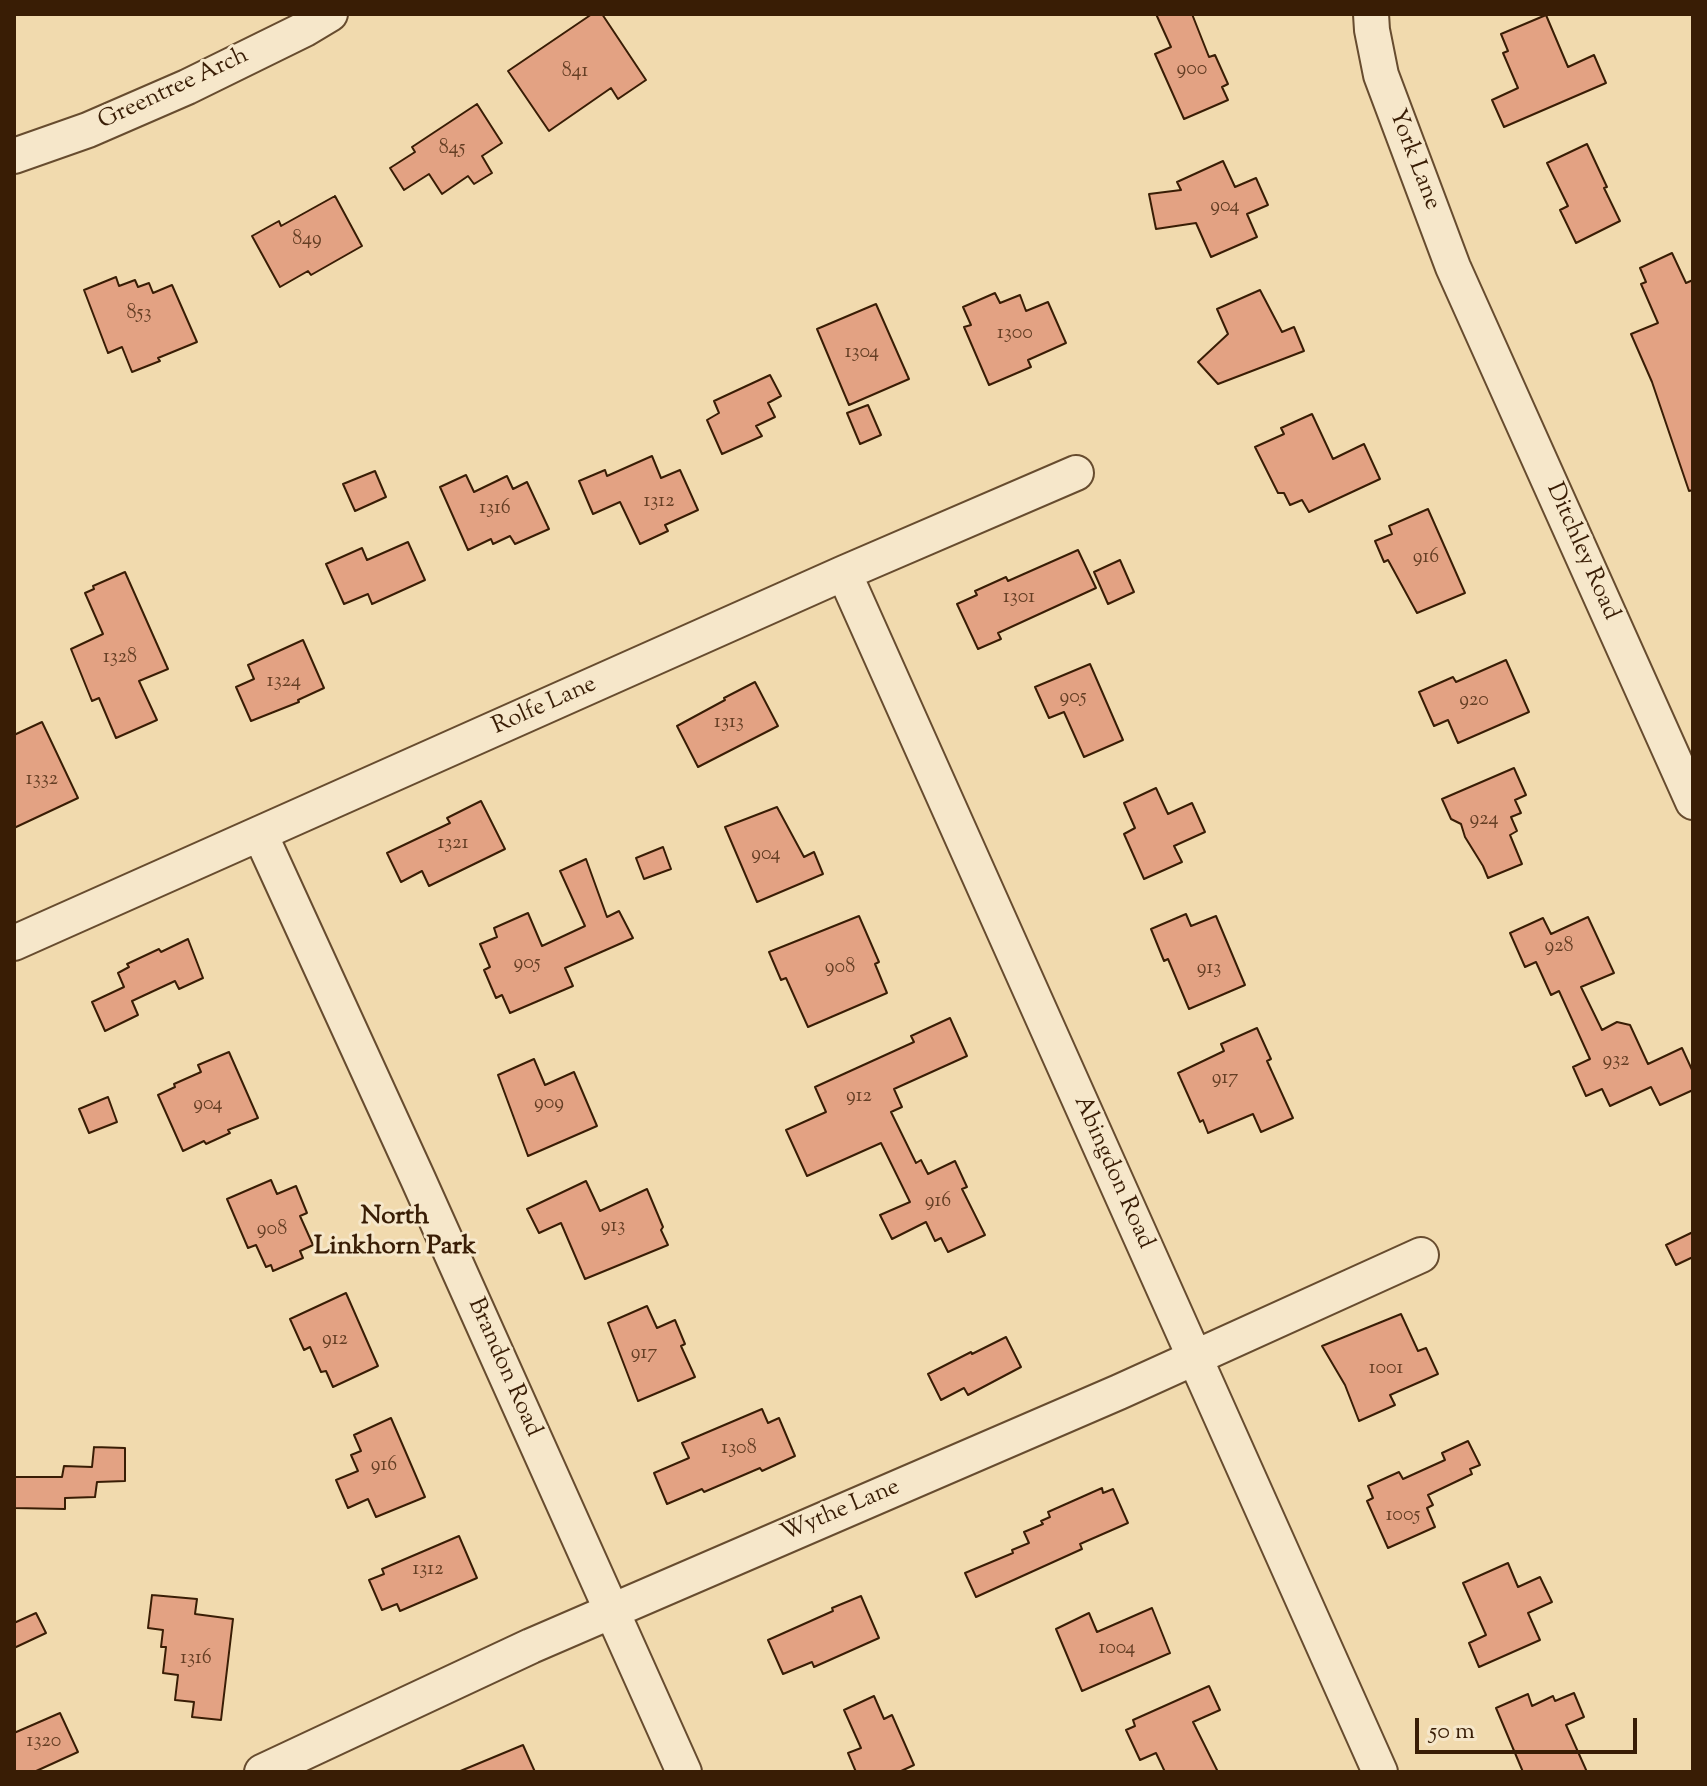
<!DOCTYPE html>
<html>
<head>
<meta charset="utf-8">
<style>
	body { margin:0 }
	#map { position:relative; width:1707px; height:1786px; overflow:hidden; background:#f1daae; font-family:"Sorts Mill Goudy",serif }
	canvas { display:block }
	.frame { position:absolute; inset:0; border:16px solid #391d05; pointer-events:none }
	.scale { position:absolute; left:1415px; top:1718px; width:222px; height:36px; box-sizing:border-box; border:4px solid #391d05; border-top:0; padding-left:10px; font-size:24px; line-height:28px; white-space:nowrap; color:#391d05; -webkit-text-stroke:6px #f6e7ca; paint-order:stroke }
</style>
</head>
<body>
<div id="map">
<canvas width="1707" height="1786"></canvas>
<div class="frame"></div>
<div class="scale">50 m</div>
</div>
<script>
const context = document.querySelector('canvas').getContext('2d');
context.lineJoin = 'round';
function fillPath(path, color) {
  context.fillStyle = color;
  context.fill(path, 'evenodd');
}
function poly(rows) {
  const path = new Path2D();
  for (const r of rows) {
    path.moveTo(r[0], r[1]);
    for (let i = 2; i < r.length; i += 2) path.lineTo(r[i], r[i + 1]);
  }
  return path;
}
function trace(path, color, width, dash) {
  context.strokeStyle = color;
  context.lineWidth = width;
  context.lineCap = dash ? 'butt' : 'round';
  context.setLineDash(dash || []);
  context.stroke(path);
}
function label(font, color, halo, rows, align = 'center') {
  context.font = font + ' "Sorts Mill Goudy",serif';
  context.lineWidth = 6;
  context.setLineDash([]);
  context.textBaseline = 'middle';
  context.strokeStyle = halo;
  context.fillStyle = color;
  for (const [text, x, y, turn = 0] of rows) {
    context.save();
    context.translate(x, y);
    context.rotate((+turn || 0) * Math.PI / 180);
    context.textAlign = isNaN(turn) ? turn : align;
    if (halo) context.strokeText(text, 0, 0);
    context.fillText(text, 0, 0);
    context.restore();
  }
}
const building = poly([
	[592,14,602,14,646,80,618,99,611,88,549,131,508,71,592,14],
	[1156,14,1192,14,1209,57,1215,55,1228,84,1222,87,1228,100,1184,119,1155,54,1171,47,1156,14],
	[1546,15,1568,67,1594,55,1606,83,1504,127,1492,100,1518,88,1503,53,1508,51,1501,34,1546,15],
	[477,104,502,143,482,156,492,173,474,184,468,176,442,194,429,174,404,190,390,168,415,152,412,147,477,104],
	[1587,144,1607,187,1604,188,1620,221,1576,243,1560,210,1568,206,1547,163,1587,144],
	[1223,161,1235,187,1256,178,1268,205,1247,214,1257,237,1211,257,1196,223,1156,229,1149,194,1181,190,1177,182,1223,161],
	[335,196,362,246,311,275,308,271,280,287,252,236,279,221,281,226,335,196],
	[1672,253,1686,283,1693,280,1693,490,1689,491,1652,382,1631,334,1658,323,1641,284,1646,282,1640,268,1672,253],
	[116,277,119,286,135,280,138,287,149,283,153,293,172,285,197,342,158,358,160,361,132,372,122,347,108,353,84,290,116,277],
	[1260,290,1282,332,1294,327,1304,351,1218,384,1198,362,1228,334,1217,309,1260,290],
	[995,293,1000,303,1020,295,1026,311,1048,302,1066,343,1028,360,1031,367,989,385,964,327,971,325,963,307,995,293],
	[876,304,909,379,849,405,817,329,876,304],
	[770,375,781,396,768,403,775,417,756,426,762,436,722,454,707,420,719,413,714,401,770,375],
	[868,405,881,435,860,444,847,413,868,405],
	[1312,414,1333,459,1364,444,1380,479,1309,512,1302,500,1290,505,1284,493,1278,493,1255,447,1284,434,1281,428,1312,414],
	[652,456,661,478,680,470,698,510,665,525,668,531,640,544,620,502,593,514,579,481,605,470,607,476,652,456],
	[375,471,386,497,355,511,343,484,375,471],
	[466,475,474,492,507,476,513,489,527,482,549,529,515,544,510,536,493,544,491,539,468,550,440,487,466,475],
	[1428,509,1465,593,1417,613,1388,560,1384,562,1375,541,1392,534,1389,526,1428,509],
	[408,542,425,580,372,604,368,594,344,604,326,564,362,548,367,560,408,542],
	[1078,550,1096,588,998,633,1001,639,978,649,957,604,977,595,975,591,1006,577,1008,581,1078,550],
	[1120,560,1134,592,1108,604,1094,572,1120,560],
	[125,572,168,669,139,681,157,720,116,738,99,698,92,701,71,649,103,634,85,593,94,589,93,586,125,572],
	[303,640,324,688,298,700,299,702,251,721,236,687,254,679,248,665,303,640],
	[1506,660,1529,712,1458,743,1448,720,1434,726,1419,692,1453,677,1456,682,1506,660],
	[1090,664,1123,740,1084,757,1064,712,1049,718,1035,687,1090,664],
	[755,682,778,726,698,767,677,726,725,700,724,698,755,682],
	[42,722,78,798,14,828,14,735,42,722],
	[1514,768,1526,795,1515,800,1521,813,1511,817,1517,831,1510,835,1522,864,1488,878,1483,866,1465,837,1461,824,1451,819,1442,799,1514,768],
	[1156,788,1168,814,1192,803,1205,832,1174,846,1182,862,1144,879,1124,834,1135,828,1124,803,1156,788],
	[481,801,505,849,429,886,422,871,401,882,387,853,450,823,447,818,481,801],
	[777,807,804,857,814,852,823,874,757,902,725,827,777,807],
	[663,847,671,869,644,879,636,858,663,847],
	[586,859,607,917,619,911,633,938,565,968,573,986,510,1013,502,995,496,998,484,970,490,967,480,944,497,937,494,928,528,913,542,946,585,926,560,871,586,859],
	[1186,914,1191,926,1216,916,1245,985,1189,1009,1168,959,1164,961,1151,929,1186,914],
	[859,916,879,962,875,964,887,993,808,1027,786,978,781,980,769,952,859,916],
	[1588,917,1614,973,1581,987,1602,1030,1617,1022,1630,1025,1648,1064,1682,1048,1693,1072,1693,1090,1660,1105,1651,1087,1610,1106,1602,1089,1586,1096,1573,1067,1590,1059,1559,991,1551,995,1536,962,1525,967,1510,933,1543,918,1551,934,1588,917],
	[188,939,203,978,179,989,175,981,132,1001,138,1015,105,1031,92,1002,124,987,118,973,129,967,127,964,159,949,161,952,188,939],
	[950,1018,967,1056,894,1089,902,1107,891,1112,916,1163,921,1160,928,1174,955,1161,967,1187,962,1189,985,1235,948,1252,941,1238,935,1241,926,1222,892,1239,880,1215,910,1202,881,1143,807,1176,786,1130,826,1112,815,1087,914,1042,911,1036,950,1018],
	[1257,1028,1271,1059,1267,1061,1293,1118,1261,1132,1253,1114,1208,1133,1203,1120,1200,1122,1178,1073,1224,1051,1221,1044,1257,1028],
	[229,1052,258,1118,228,1130,230,1133,206,1144,204,1141,183,1151,158,1095,175,1087,174,1084,201,1072,198,1065,229,1052],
	[534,1059,545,1085,574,1072,597,1126,528,1156,498,1075,534,1059],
	[108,1097,117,1122,89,1133,79,1109,108,1097],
	[271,1180,277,1194,296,1186,307,1213,300,1216,313,1245,300,1251,303,1258,273,1271,271,1265,266,1267,256,1245,248,1248,227,1199,271,1180],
	[586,1181,600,1211,647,1189,663,1227,661,1230,668,1245,585,1279,561,1223,539,1233,527,1209,586,1181],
	[1693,1232,1693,1257,1676,1265,1666,1245,1693,1232],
	[346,1293,378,1366,333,1387,326,1371,321,1372,310,1347,304,1350,290,1319,346,1293],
	[647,1306,657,1328,675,1320,685,1344,681,1346,695,1377,638,1401,608,1323,647,1306],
	[1401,1314,1418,1351,1426,1348,1438,1374,1390,1395,1395,1405,1359,1421,1345,1385,1322,1346,1401,1314],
	[1006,1337,1021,1367,968,1395,964,1388,941,1400,928,1374,971,1352,972,1354,1006,1337],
	[762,1409,768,1423,779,1418,795,1456,762,1471,760,1468,704,1492,702,1489,667,1504,654,1473,689,1458,682,1443,762,1409],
	[391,1418,425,1497,376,1517,368,1499,348,1508,336,1480,358,1471,351,1455,361,1451,354,1435,391,1418],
	[1468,1441,1480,1465,1470,1469,1472,1474,1428,1495,1433,1505,1427,1508,1435,1527,1388,1548,1367,1501,1373,1498,1368,1486,1399,1472,1403,1479,1445,1460,1442,1453,1468,1441],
	[94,1447,125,1448,125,1481,97,1482,95,1497,65,1498,65,1509,14,1508,14,1477,62,1477,64,1466,92,1467,94,1447],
	[1102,1488,1103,1493,1113,1489,1128,1523,1080,1544,1082,1549,976,1597,965,1573,1013,1553,1012,1550,1029,1543,1024,1532,1043,1524,1041,1521,1050,1517,1048,1512,1102,1488],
	[459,1536,477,1578,400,1611,397,1604,382,1610,369,1580,384,1574,382,1569,459,1536],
	[1508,1563,1518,1587,1540,1577,1552,1602,1528,1613,1540,1640,1479,1667,1469,1643,1486,1635,1463,1583,1508,1563],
	[152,1595,197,1599,195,1614,233,1619,221,1720,192,1717,194,1702,175,1700,178,1675,163,1673,166,1647,161,1647,163,1630,148,1628,152,1595],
	[861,1596,879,1638,814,1667,812,1662,783,1674,768,1640,833,1611,832,1608,861,1596],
	[1152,1608,1170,1653,1082,1691,1056,1629,1089,1613,1097,1632,1152,1608],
	[36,1613,46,1633,14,1648,14,1623,36,1613],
	[1209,1686,1220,1710,1193,1722,1218,1772,1165,1772,1156,1753,1140,1760,1126,1730,1135,1726,1133,1720,1209,1686],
	[1574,1693,1584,1717,1566,1725,1587,1772,1523,1772,1496,1708,1528,1694,1532,1706,1553,1696,1555,1701,1574,1693],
	[874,1696,884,1719,892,1715,914,1765,899,1772,856,1772,848,1753,861,1748,844,1710,874,1696],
	[60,1713,78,1752,34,1772,14,1772,14,1733,60,1713],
	[523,1745,535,1772,458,1772,523,1745]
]);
fillPath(building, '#e3a283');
trace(building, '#391d05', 2);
const minor = poly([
	[1371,14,1372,30,1381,75,1453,267,1693,802],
	[14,156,88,130,187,87,305,29,330,14],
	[844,573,1380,1772],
	[260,834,418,1179,684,1772],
	[14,943,844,573,1076,473],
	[262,1772,531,1646,1119,1392,1421,1255]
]);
trace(minor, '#674c2f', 38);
trace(minor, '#f6e7ca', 34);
label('20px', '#643e24', null, [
	["900",1192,71],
	["841",575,73],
	["845",452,150],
	["904",1225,208],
	["849",307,241],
	["853",139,315],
	["1300",1015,335],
	["1304",862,354],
	["1312",659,503],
	["1316",495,510],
	["916",1426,559],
	["1301",1019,599],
	["1328",120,659],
	["1324",284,683],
	["905",1073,699],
	["920",1474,702],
	["1313",729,724],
	["1332",42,781],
	["924",1484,821],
	["1321",453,845],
	["904",766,856],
	["928",1559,948],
	["905",527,965],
	["908",840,969],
	["913",1209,970],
	["932",1616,1062],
	["917",1225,1080],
	["912",859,1098],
	["909",549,1105],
	["904",208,1106],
	["916",938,1203],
	["913",613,1228],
	["908",272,1231],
	["912",335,1341],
	["917",644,1355],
	["1001",1386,1370],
	["1308",739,1450],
	["916",384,1467],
	["1005",1403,1517],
	["1312",428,1571],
	["1004",1117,1650],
	["1316",196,1660],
	["1320",44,1743]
]);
label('24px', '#391d05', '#f6e7ca', [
	["Greentree Arch",174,90,-25],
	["York Lane",1413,160,69],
	["Ditchley Road",1581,552,66],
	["Rolfe Lane",545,707,-24],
	["Abingdon Road",1112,1173,66],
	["Brandon Road",503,1368,66],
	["Wythe Lane",841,1512,-23]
]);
label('bold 26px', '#391d05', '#f6e7ca', [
	["North",395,1219],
	["Linkhorn Park",395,1249]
]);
</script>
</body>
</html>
